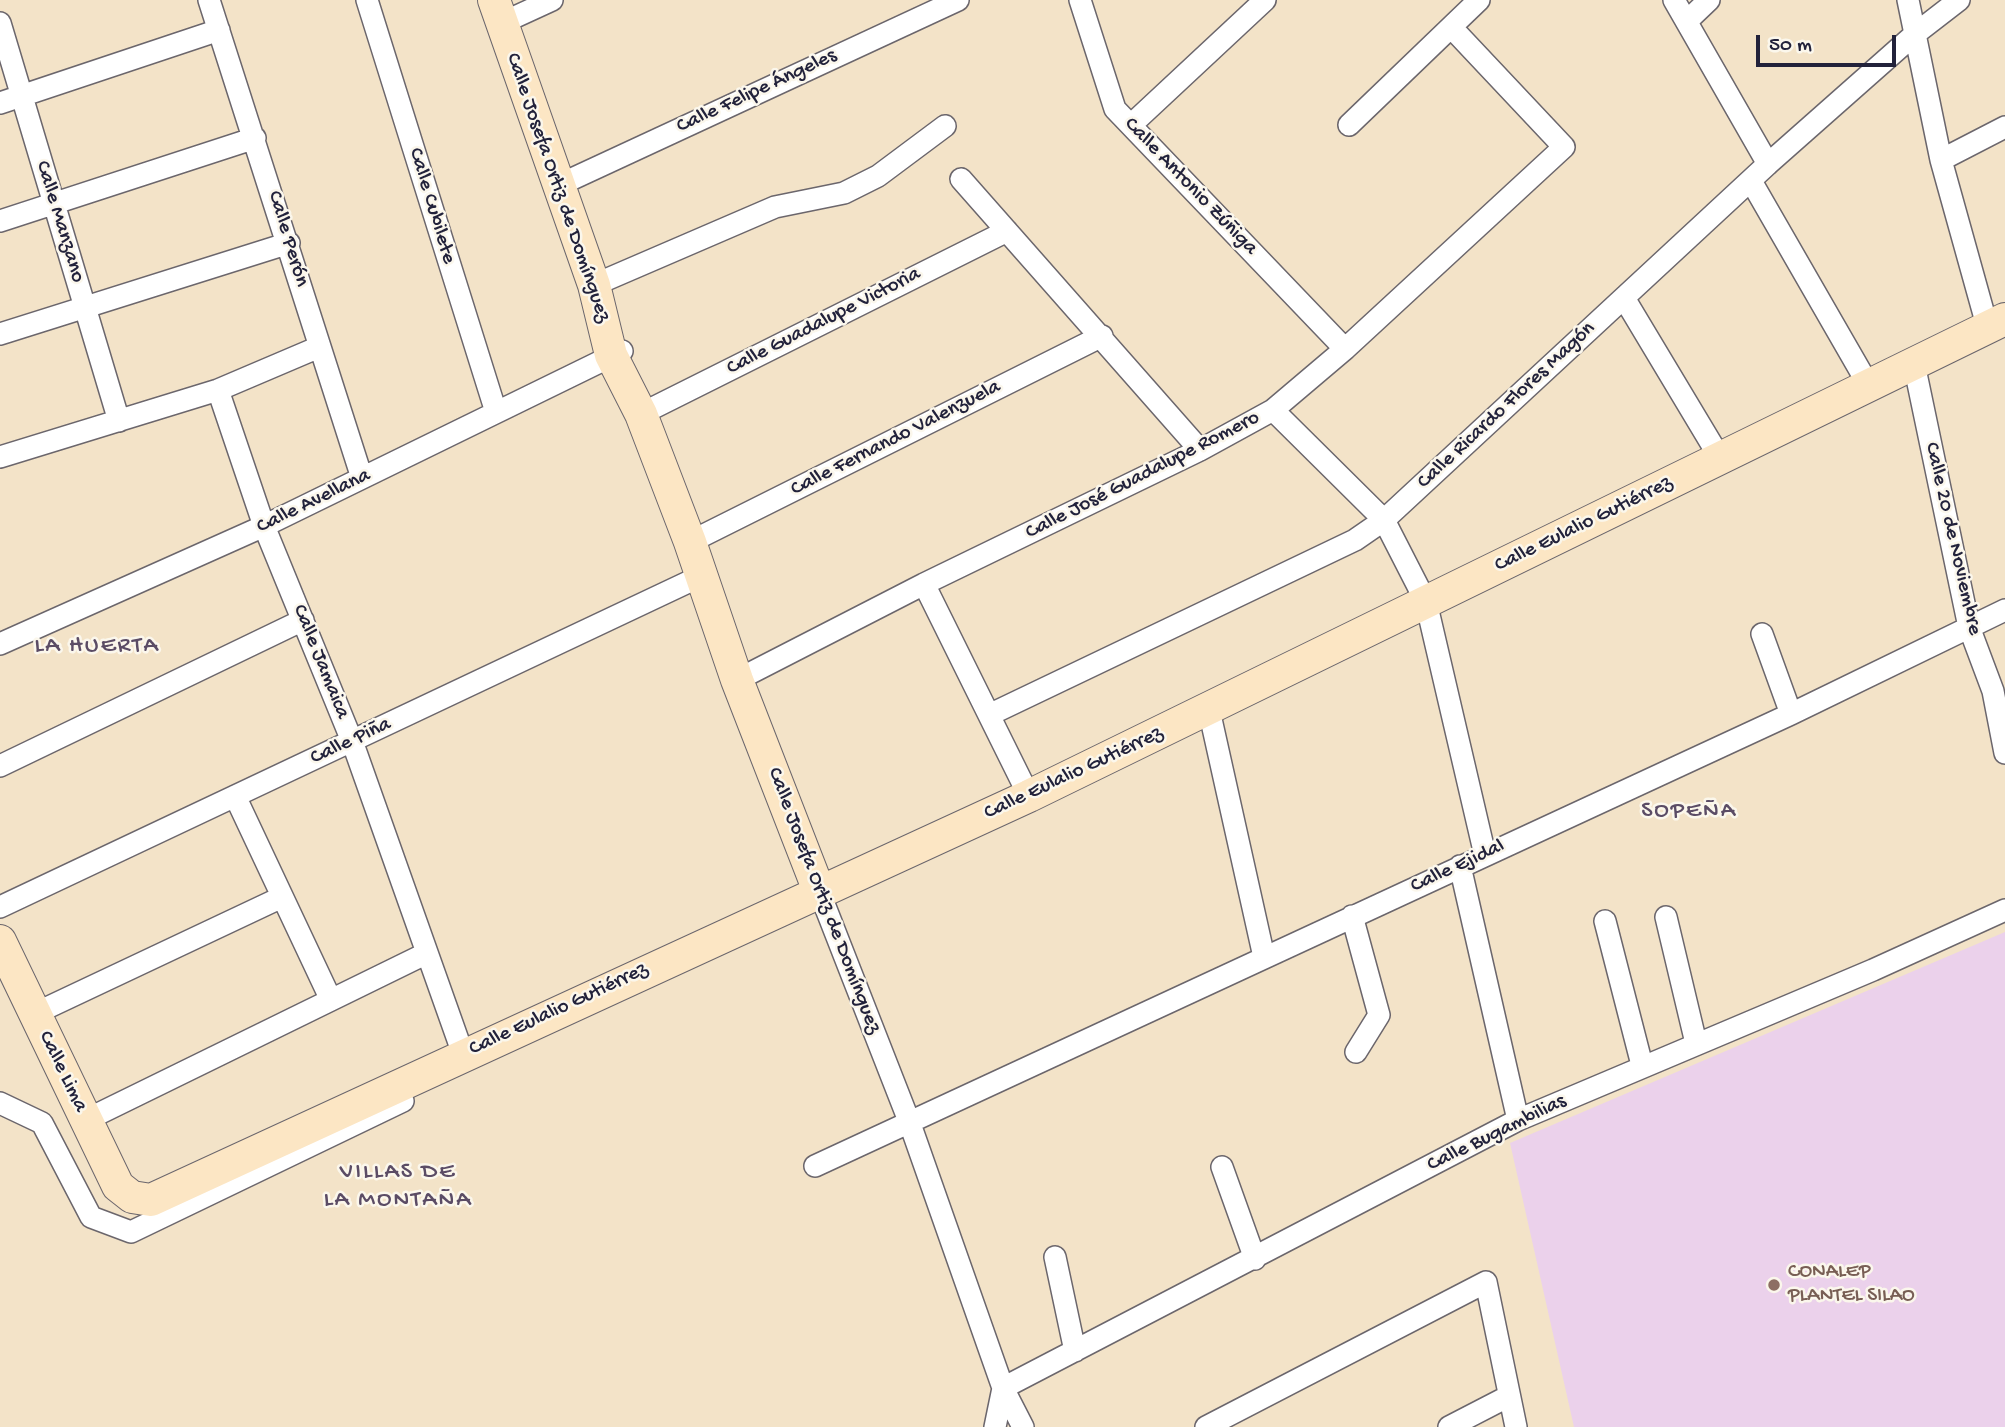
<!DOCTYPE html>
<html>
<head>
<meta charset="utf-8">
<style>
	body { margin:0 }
	#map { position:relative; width:2005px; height:1427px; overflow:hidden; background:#f3e3c8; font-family:"Gochi Hand",sans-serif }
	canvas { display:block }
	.scale { position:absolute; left:1756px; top:35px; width:140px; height:32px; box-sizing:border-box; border:4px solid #22223b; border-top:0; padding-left:9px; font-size:21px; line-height:24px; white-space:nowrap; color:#22223b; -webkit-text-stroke:5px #fbf7ec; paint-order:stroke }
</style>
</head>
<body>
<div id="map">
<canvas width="2005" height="1427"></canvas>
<div class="scale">50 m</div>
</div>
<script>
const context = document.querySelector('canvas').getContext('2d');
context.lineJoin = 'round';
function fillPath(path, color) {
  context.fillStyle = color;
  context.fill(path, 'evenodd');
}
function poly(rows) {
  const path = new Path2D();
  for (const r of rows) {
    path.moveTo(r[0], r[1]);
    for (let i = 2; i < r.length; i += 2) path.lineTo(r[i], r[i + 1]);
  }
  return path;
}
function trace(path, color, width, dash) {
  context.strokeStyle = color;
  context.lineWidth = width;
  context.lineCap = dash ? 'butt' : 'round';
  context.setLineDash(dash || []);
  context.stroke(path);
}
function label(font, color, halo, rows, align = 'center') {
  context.font = font + ' "Gochi Hand",sans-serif';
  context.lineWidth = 5;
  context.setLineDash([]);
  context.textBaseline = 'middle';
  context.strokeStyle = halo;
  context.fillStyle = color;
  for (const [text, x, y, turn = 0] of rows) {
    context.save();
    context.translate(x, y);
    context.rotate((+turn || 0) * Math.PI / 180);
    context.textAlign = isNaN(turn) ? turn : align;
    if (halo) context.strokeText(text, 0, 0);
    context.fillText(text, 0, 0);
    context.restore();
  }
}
fillPath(poly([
	[2005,932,2005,1427,1574,1427,1510,1143]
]), '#ebd1eb');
const street = poly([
	[209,0,362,478],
	[367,0,496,412],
	[1080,0,1115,109,1345,349],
	[1674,0,1768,164],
	[1908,0,1941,160,1988,329],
	[1687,21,1709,0],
	[0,23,119,421],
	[502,23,552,0],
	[0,103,219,30],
	[1131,125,1265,0],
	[1349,125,1479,0],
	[1941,160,2005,127],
	[961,179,1200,450],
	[1751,181,1869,386],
	[557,186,958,0],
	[0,221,255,138],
	[594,285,775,207,844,193,878,176,945,126],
	[1624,298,1720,458],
	[0,334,289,243],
	[1914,364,1969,627,1993,691,2005,753],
	[218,390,264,526,352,741,463,1054],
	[1273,410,1384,520,1426,602,1485,855],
	[641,414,1007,231],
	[0,457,218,390,319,347],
	[690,542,1102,336],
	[924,584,1029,796],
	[1762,634,1791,714],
	[0,644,264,526,622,351],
	[737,680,924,584,1200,450,1273,410,1345,349,1564,147,1451,27],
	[1209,710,1264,957],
	[989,715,1355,540,1384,520,1768,164,1915,34,1959,0],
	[0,766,303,620],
	[235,796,331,1000],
	[1460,866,1518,1120],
	[819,891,909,1121,1003,1388,1023,1427],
	[0,907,701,576],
	[1352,916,1379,1015,1356,1052],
	[1666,917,1696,1043],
	[1605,921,1642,1065],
	[34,1014,282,897],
	[0,1103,42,1123,91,1217,131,1232,403,1101],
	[86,1120,427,953],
	[815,1166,1791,714,2005,610],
	[1222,1167,1255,1259],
	[1055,1257,1075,1351],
	[1003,1388,1518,1120,1873,970,2005,910],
	[995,1427,1003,1388],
	[1206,1427,1486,1282,1516,1427],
	[1449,1427,1509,1396]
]);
const secondary = poly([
	[494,0,594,285,611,355,641,414,690,542,737,680,819,891],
	[0,941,118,1186,132,1197,151,1200,1029,796,2005,319]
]);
trace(street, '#6b666c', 24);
trace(secondary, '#6b666c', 34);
trace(street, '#fff', 21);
trace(secondary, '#fce6c4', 32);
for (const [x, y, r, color] of [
	[1774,1285,7,"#8d6e63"]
]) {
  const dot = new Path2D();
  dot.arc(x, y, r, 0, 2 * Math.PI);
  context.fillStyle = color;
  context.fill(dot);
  trace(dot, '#fbf7ec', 2.5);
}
label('21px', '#22223b', '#fbf7ec', [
	["Calle Felipe Ángeles",757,92,-25],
	["Calle Antonio Zúñiga",1190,187,46],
	["Calle Josefa Ortiz de Domínguez",557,188,71],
	["Calle Cubilete",431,206,73],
	["Calle Manzano",59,222,73],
	["Calle Perón",287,239,73],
	["Calle Guadalupe Victoria",824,322,-27],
	["Calle Ricardo Flores Magón",1507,406,-43],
	["Calle Fernando Valenzuela",896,439,-27],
	["Calle José Guadalupe Romero",1143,476,-27],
	["Calle Avellana",314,502,-26],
	["Calle Eulalio Gutiérrez",1584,525,-26],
	["Calle 20 de Noviembre",1952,539,77],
	["Calle Jamaica",320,662,68],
	["Calle Piña",351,742,-25],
	["Calle Eulalio Gutiérrez",1074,774,-25],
	["Calle Ejidal",1458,867,-25],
	["Calle Josefa Ortiz de Domínguez",823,901,69],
	["Calle Eulalio Gutiérrez",559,1010,-25],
	["Calle Lima",62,1072,64],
	["Calle Bugambilias",1497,1134,-26]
]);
label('21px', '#785e54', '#fbf7ec', [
	["CONALEP",1788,1273],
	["PLANTEL SILAO",1788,1297]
], 'left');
context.letterSpacing = '2px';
label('24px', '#5b4c65', '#fbf7ec', [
	["LA HUERTA",97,647],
	["SOPEÑA",1689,812],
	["VILLAS DE",398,1173],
	["LA MONTAÑA",398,1201]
]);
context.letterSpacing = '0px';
</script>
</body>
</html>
